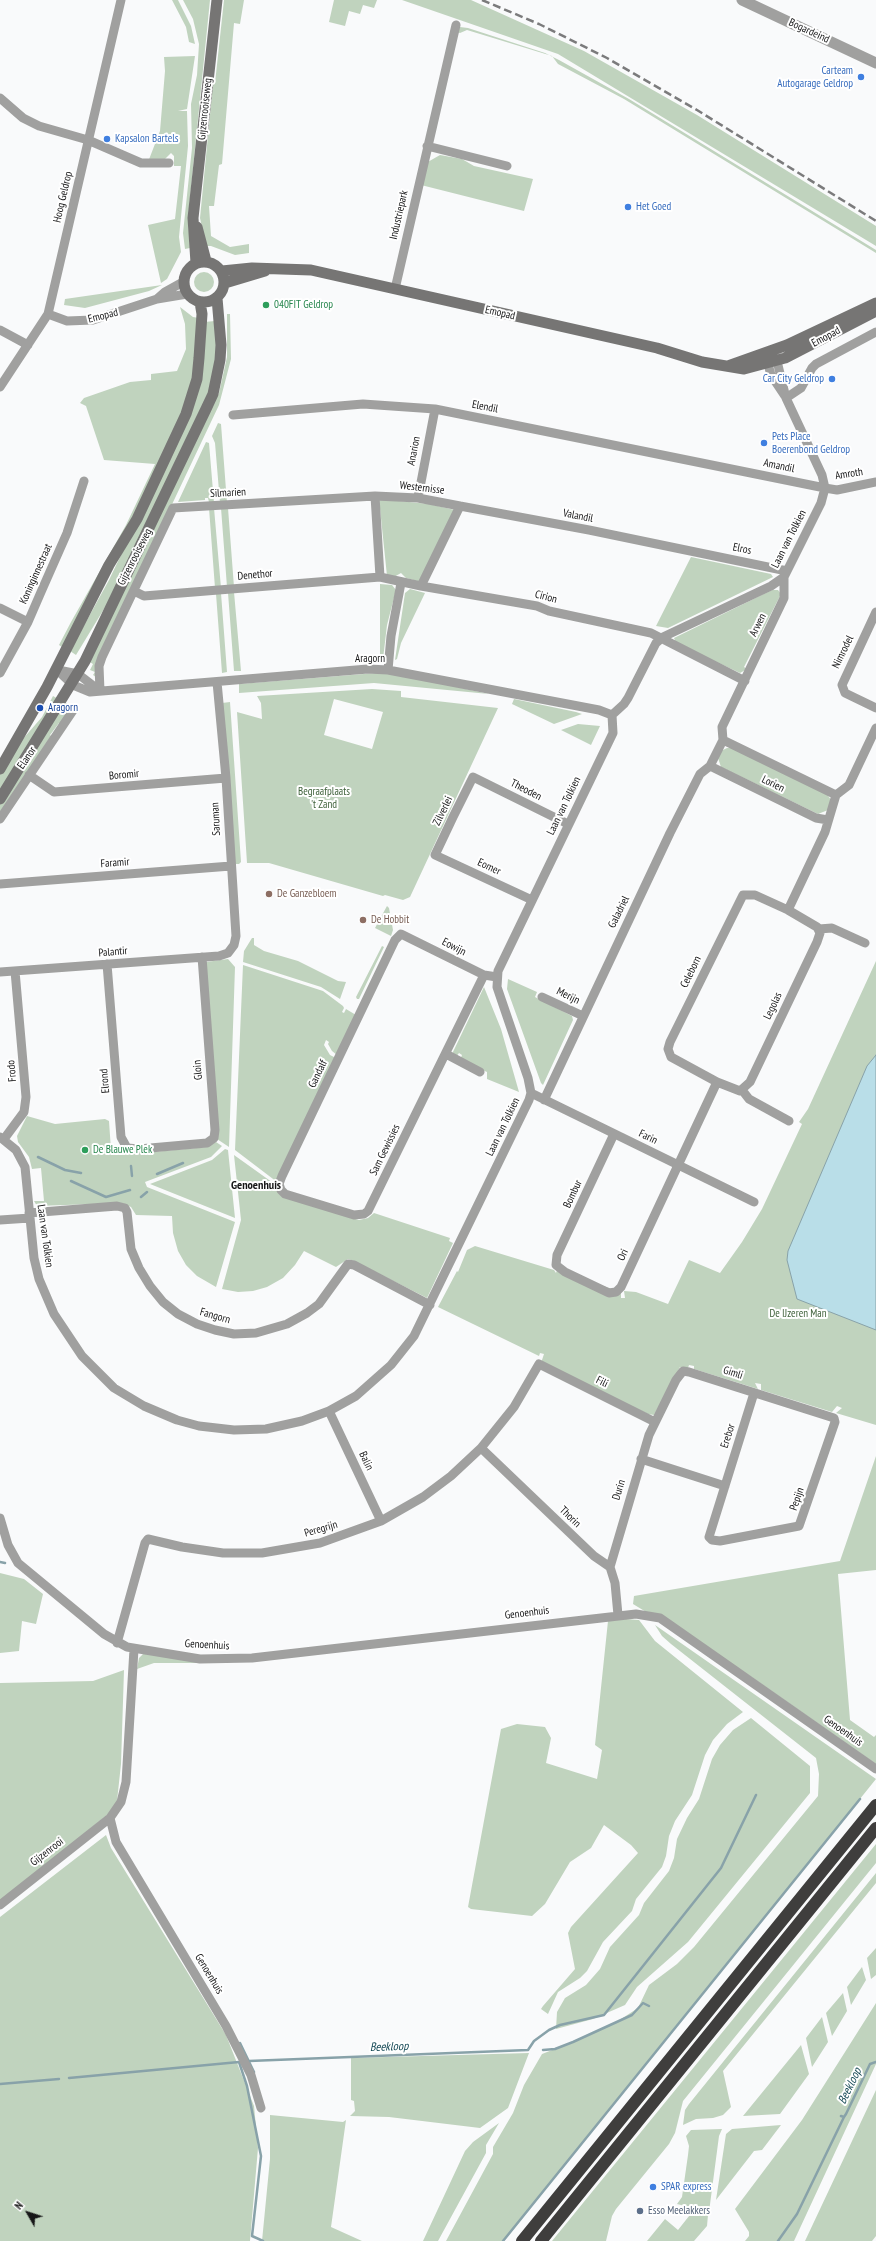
<!DOCTYPE html>
<html>
<head>
<meta charset="utf-8">
<style>
	body { margin:0 }
	#map { position:relative; width:876px; height:2241px; overflow:hidden; background:#f9fafb; font-family:"PT Sans Narrow",sans-serif }
	canvas { display:block }
	.north { position:absolute; left:8px; top:2193px; width:40px; height:40px; -webkit-text-stroke:3px #fff; paint-order:stroke; rotate:309deg; font-size:11px; font-weight:700; line-height:16px; text-align:center; color:#161617 }
	.north::after { content:''; display:block; margin:auto; width:14px; height:18px; background:#161617; clip-path:polygon(50% 0,100% 100%,50% 72%,0 100%) }
</style>
</head>
<body>
<div id="map">
<canvas width="876" height="2241"></canvas>
<div class="north">N</div>
</div>
<script>
const context = document.querySelector('canvas').getContext('2d');
context.lineJoin = 'round';
function fillPath(path, color) {
  context.fillStyle = color;
  context.fill(path, 'evenodd');
}
function poly(rows) {
  const path = new Path2D();
  for (const r of rows) {
    if (r.length === 3) {
      path.moveTo(r[0] + r[2], r[1]);
      path.arc(r[0], r[1], r[2], 0, 2 * Math.PI);
      continue;
    }
    path.moveTo(r[0], r[1]);
    for (let i = 2; i < r.length; i += 2) path.lineTo(r[i], r[i + 1]);
  }
  return path;
}
function trace(path, color, width, dash) {
  context.strokeStyle = color;
  context.lineWidth = width;
  context.lineCap = dash ? 'butt' : 'round';
  context.setLineDash(dash || []);
  context.stroke(path);
}
function label(font, color, halo, rows, align = 'center') {
  context.font = font + ' "PT Sans Narrow",sans-serif';
  context.lineWidth = 4;
  context.setLineDash([]);
  context.textBaseline = 'middle';
  context.strokeStyle = halo;
  context.fillStyle = color;
  for (const [text, x, y, turn = 0] of rows) {
    context.save();
    context.translate(x, y);
    context.rotate((+turn || 0) * Math.PI / 180);
    context.textAlign = isNaN(turn) ? turn : align;
    if (halo) context.strokeText(text, 0, 0);
    context.fillText(text, 0, 0);
    context.restore();
  }
}
fillPath(poly([
	[172,0,178,0,191,26,195,44,189,42,186,27],
	[183,0,210,0,188,218,190,248,185,249,183,233,192,148,191,104,197,75,199,44,193,19],
	[224,0,244,0,240,24,234,23,222,164,219,165,214,206,209,206,211,236,230,247,249,244,249,253,235,255,211,246,206,246,200,218,213,84,215,83],
	[334,0,377,0,374,8,363,5,360,14,349,11,345,26,329,22],
	[402,0,471,0,584,51,697,115,876,226,876,246,558,54],
	[460,27,468,28,545,53,559,60,629,99,876,250,876,253,624,99,558,64,552,56,467,30,460,33,456,32],
	[195,56,187,109,178,111,187,111,188,146,179,237,181,252,167,279,161,283,148,225,175,219,181,166,174,166,174,156,171,153,163,161,148,162,160,131,165,71,164,57],
	[440,155,462,159,474,166,533,179,524,211,421,185,426,163],
	[204,282,10],
	[162,285,149,291,85,308,64,305,65,299],
	[180,307,193,317,199,318,192,389,132,522,62,647,59,645,71,622,126,525,155,464,104,460,86,406,80,403,84,398,130,382,151,380,151,374,177,371,186,349,185,324],
	[227,314,230,314,231,359,219,405,97,663,96,677,93,675,95,672,90,670,93,664,88,661,190,448,219,393,227,357],
	[215,321,217,336,214,381,107,604,76,655,70,651,109,580,187,418,204,322],
	[218,423,221,424,227,503,220,503,215,443,212,436],
	[206,442,209,443,214,503,209,502,208,498,205,498,205,500,178,502],
	[379,499,429,504,455,510,421,582,406,578,401,573,394,577,387,576],
	[209,508,214,508,221,588,215,588],
	[221,508,228,508,234,587,227,587],
	[691,557,771,574,773,577,668,628,656,626],
	[380,584,392,585,396,590,387,625,383,659,380,660],
	[410,589,425,593,401,643,397,659,395,660,405,593],
	[772,590,778,590,781,594,744,667,747,669,740,673,676,643,674,638],
	[234,592,241,671,234,671,228,593],
	[221,593,227,672,222,673,216,594],
	[376,673,392,673,489,694,374,683,239,693,239,684],
	[372,689,401,691,401,697,498,708,410,897,403,900,385,895,383,896,269,863,247,863,237,712,262,719,261,703,257,696],
	[334,699,383,712,372,749,324,735],
	[53,696,60,700,0,794,0,773,15,748,42,717],
	[514,699,576,712,582,714,554,724,512,704],
	[65,702,72,707,61,724,59,723,50,735,52,737,0,815,0,803],
	[230,702,241,862,239,864,235,864,222,703],
	[578,724,600,726,591,745,561,730],
	[727,748,731,748,827,794,831,800,828,810,818,814,721,767,718,758,721,751],
	[387,906,389,908,393,930,391,936,375,928],
	[252,938,254,938,254,945,264,951,298,961,338,981,346,982,340,999,321,987,243,962,244,951],
	[382,946,384,947,359,999,357,999,356,997],
	[228,959,235,967,229,1147,217,1139,206,962],
	[876,961,876,1425,836,1413,842,1408,837,1406,832,1412,761,1390,761,1384,755,1383,758,1389,694,1369,694,1366,689,1365,688,1368,680,1367,654,1415,648,1414,541,1363,544,1354,540,1353,539,1356,438,1307,457,1271,458,1272,467,1250,475,1246,554,1270,556,1273,557,1270,621,1292,621,1298,625,1298,624,1291,636,1292,668,1304,689,1260,720,1273,742,1242,762,1209,802,1124,799,1122,808,1109],
	[243,965,323,991,343,1006,344,1008,342,1012,344,1013,346,1009,356,1015,337,1055,332,1051,328,1044,329,1042,326,1040,324,1045,330,1055,336,1058,277,1182,235,1150],
	[508,979,537,992,535,997,572,1016,573,1020,543,1085,541,1083,507,989],
	[484,987,501,1029,519,1092,487,1079,487,1072,460,1060,462,1055,459,1053,456,1057,452,1054],
	[27,1116,55,1124,105,1119,109,1121,111,1150,122,1150,132,1154,207,1147,216,1142,222,1146,211,1157,145,1182,147,1187,235,1222,216,1287,197,1276,186,1265,178,1251,173,1233,172,1216,136,1215,131,1207,122,1203,37,1206,34,1201,44,1201,41,1168,32,1169,29,1157,18,1142,17,1136],
	[225,1149,228,1150,235,1218,150,1184,212,1160],
	[234,1155,276,1185,283,1197,359,1220,368,1218,374,1213,450,1238,449,1241,453,1243,427,1298,354,1261,348,1259,336,1267,304,1251,295,1265,283,1278,267,1287,253,1291,238,1292,222,1289,241,1220],
	[876,1456,876,1570,838,1574,850,1720,874,1737,876,1735,876,1764,743,1671,633,1604,634,1596,840,1561],
	[0,1573,24,1579,43,1594,36,1624,22,1621,19,1651,0,1653],
	[626,1619,639,1620,655,1641,743,1712,727,1724,713,1740,705,1755,692,1795,675,1821,669,1836,666,1856,662,1867,636,1899,632,1911,603,1942,587,1971,580,1978,558,1992,548,2014,541,2009,543,2006,575,1969,568,1933,571,1927,638,1853,631,1845,604,1825,591,1848,570,1862,545,1904,532,1916,471,1909,468,1907,501,1729,517,1724,545,1727,551,1738,546,1763,597,1779,602,1750,595,1745,608,1621],
	[655,1625,876,1779,504,2241,446,2241,493,2154,493,2147,513,2113,524,2085,542,2054,588,2036,618,2021,638,2008,649,1985,677,1964,694,1947,818,1796,819,1774,816,1758,671,1644,662,1636],
	[144,1653,204,1663,154,1663,137,1669,139,1658],
	[124,1670,121,1764,117,1801,112,1811,0,1902,0,1683,93,1681],
	[751,1718,810,1766,810,1793,688,1942,637,1987,625,2005,593,2019,556,2029,557,2012,565,1998,586,1985,600,1969,610,1947,639,1915,644,1903,669,1871,674,1858,677,1839,687,1818,699,1799,712,1759,720,1745,733,1730],
	[106,1835,111,1848,226,2035,254,2106,258,2148,250,2241,0,2241,0,1917],
	[876,1844,876,1863,683,2101,675,2133,669,2144,616,2209,612,2216,606,2241,552,2241],
	[876,1873,876,1883,723,2071,731,2107,723,2115,713,2118,696,2119,683,2125,685,2110,689,2104],
	[876,1948,876,1975,871,1979,867,1958],
	[862,1967,866,1980,851,2005,847,1987],
	[843,1993,847,2011,832,2036,826,2013],
	[876,2003,876,2064,794,2241,745,2241,749,2236,749,2232,735,2209,802,2120],
	[822,2017,828,2042,812,2067,806,2038],
	[801,2045,809,2074,780,2114,743,2116],
	[529,2053,508,2108,480,2128,389,2117,350,2116,355,2111,354,2101,351,2100,351,2058],
	[876,2090,876,2236,872,2241,805,2241],
	[270,2115,343,2122,346,2120,331,2227,362,2241,262,2241,270,2159],
	[499,2123,486,2145,486,2153,438,2241,423,2241,465,2151,473,2142],
	[781,2125,762,2150,754,2151,716,2200,726,2134,732,2129],
	[722,2129,719,2136,709,2212,677,2204,682,2197,688,2155,689,2146,686,2136,691,2130],
	[693,2211,708,2215,707,2226,694,2241,647,2241,665,2219,678,2230]
]), '#c0d3be');
const water = poly([
	[876,1055,876,1330,797,1299,787,1260,788,1251,867,1066,876,1055]
]);
fillPath(water, '#b9dee8');
trace(water, '#88a2a9', 1);
trace(poly([
	[38,1157,65,1170,81,1173],
	[131,1166,132,1176],
	[157,1174,183,1163],
	[71,1181,106,1197,130,1190],
	[141,1197,147,1192],
	[0,1562,5,1563],
	[240,2043,254,2072],
	[528,2050,534,2041,549,2030,560,2025,604,2015,721,1868,756,1795],
	[543,2050,555,2049,573,2042,632,2015,643,2003,649,2006],
	[249,2061,528,2050],
	[69,2078,239,2062,247,2086,261,2156,252,2236,263,2241],
	[0,2084,59,2079],
	[841,2116,844,2117,846,2114,870,2064,876,2062],
	[503,2241,860,1799],
	[778,2241,797,2214,844,2117]
]), '#88a2a9', 2.5);
trace(poly([
	[0,98,23,118,39,126,88,140,141,163,169,163],
	[427,146,507,166],
	[395,289,456,25],
	[157,299,165,292,183,282],
	[48,314,67,321,93,320,157,299,187,294],
	[0,330,28,345],
	[766,357,771,375,785,396],
	[0,387,48,314,121,0],
	[786,398,801,388,812,368,816,364,876,332],
	[233,415,363,404,435,409,825,488,837,490,876,482],
	[418,498,435,409],
	[460,506,589,530,787,571],
	[421,586,537,606,549,611,651,633,745,681],
	[134,591,144,596,380,577,421,586,460,506,418,498,375,496,380,577],
	[0,608,28,622],
	[876,612,842,685,845,693,876,708],
	[56,669,73,685,90,692,368,669,388,670,599,710,612,715],
	[58,670,78,674,100,691],
	[388,670,391,636,401,583],
	[0,673,28,622,41,592,67,533,84,481],
	[100,691,99,666,102,657,173,508,375,496],
	[612,715,624,704,628,698,656,643,663,637,771,586,784,577,821,503,825,488,822,475,786,398,777,361,771,358],
	[723,740,722,727,784,598,784,577],
	[723,740,836,795],
	[710,766,816,818,828,820],
	[29,775,54,792,226,778],
	[836,795,849,785,876,728],
	[0,819,74,709],
	[0,884,231,866],
	[532,900,435,855,453,817,473,777,568,824],
	[819,929,832,928,865,943],
	[107,964,121,1137,127,1148,139,1149,207,1143,214,1138,215,1130,202,957],
	[0,972,219,956,228,953,234,945,236,936,226,778,217,682],
	[484,975,368,1211,364,1214,354,1215,285,1194,281,1190,279,1184,282,1176,395,940,401,934,484,975,497,977],
	[542,997,583,1016],
	[446,1054,480,1072],
	[717,1082,671,1057,668,1049,670,1042,743,895,755,895,788,910],
	[742,1090,749,1099,789,1121],
	[531,1093,754,1202],
	[544,1100,670,833,700,774,710,766,723,740],
	[614,1134,557,1255,556,1265,565,1272,609,1293,616,1292,621,1287,717,1082,740,1091,750,1082,817,942,820,933,817,927,788,910,825,832,836,795],
	[0,1137,16,1150,25,1167,34,1258,39,1279,54,1314,82,1356,114,1388,144,1406,177,1420,199,1426,234,1430,266,1429,302,1421,329,1411,356,1396,391,1365,414,1336,529,1100,531,1093,528,1078,497,987,498,971,613,733,612,715],
	[4,1139,24,1112,26,1097,15,971],
	[29,1213,117,1206,125,1208,127,1212,131,1249,139,1268,150,1286,163,1302,178,1314,197,1324,215,1330,234,1334,256,1333,287,1324,307,1313,319,1304,348,1264,354,1265,430,1305],
	[0,1220,30,1218],
	[329,1411,381,1521],
	[481,1448,594,1556,610,1567,615,1583,618,1615],
	[641,1459,725,1486],
	[0,1518,8,1545,18,1563,104,1634,127,1647,200,1659,252,1658,636,1614,660,1618,876,1769],
	[610,1567,649,1435,676,1380,683,1371,689,1372,834,1418,835,1422,799,1526,720,1541,712,1540,709,1537,754,1393],
	[117,1643,145,1543,148,1539,182,1547,223,1553,262,1553,320,1543,381,1521,423,1497,451,1476,481,1448,514,1407,539,1364,655,1422],
	[110,1818,116,1842,226,2026,251,2075,261,2108],
	[0,1905,110,1818,121,1802,126,1782,134,1649]
]), '#a0a09f', 9);
trace(poly([
	[742,0,876,63]
]), '#a0a09f', 11);
trace(poly([
	[197,227,206,261],
	[204,282,20],
	[196,263,193,218,217,0],
	[222,271,252,268,311,270,657,348,702,362,744,369,785,358,876,311],
	[225,283,265,271],
	[728,366,787,345,876,303],
	[0,769,47,687,109,565,137,519,186,414,197,379,199,358,202,314,200,302],
	[0,799,85,661,206,409,213,394,220,360,221,345,217,298]
]), '#767574', 11);
trace(poly([
	[522,2241,876,1805],
	[541,2241,876,1828]
]), '#3f3e3d', 12);
trace(poly([
	[482,0,539,24,607,58,697,110,876,221]
]), '#7b7b7c', 2.5, [8, 4]);
for (const [x, y, r, color] of [
	[861,77,4,"#3f7fe0"],
	[107,139,4,"#3f7fe0"],
	[628,207,4,"#3f7fe0"],
	[266,305,4,"#2e9e5b"],
	[832,379,4,"#3f7fe0"],
	[764,443,4,"#3f7fe0"],
	[40,708,4,"#1a4fb4"],
	[269,894,4,"#8d6e63"],
	[363,920,4,"#8d6e63"],
	[85,1150,4,"#2e9e5b"],
	[653,2187,4,"#3f7fe0"],
	[640,2211,4,"#5c6f8a"]
]) {
  const dot = new Path2D();
  dot.arc(x, y, r, 0, 2 * Math.PI);
  context.fillStyle = color;
  context.fill(dot);
  trace(dot, '#fff', 1.5);
}
label('11px', '#161617', '#fff', [
	["Bogardeind",809,31,25],
	["Gijzenrooiseweg",205,109,-84],
	["Hoog Geldrop",63,197,-77],
	["Industriepark",399,215,-77],
	["Emopad",500,313,13],
	["Emopad",103,316,-14],
	["Emopad",826,337,-28],
	["Elendil",485,407,11],
	["Anarion",414,451,-79],
	["Amandil",779,466,12],
	["Amroth",849,474,-9],
	["Westernisse",422,488,7],
	["Silmarien",228,493,-3],
	["Valandil",578,516,11],
	["Laan van Tolkien",789,539,-63],
	["Elros",742,549,12],
	["Gijzenrooiseweg",135,557,-63],
	["Koninginnestraat",36,574,-66],
	["Denethor",255,575,-5],
	["Cirion",546,597,15],
	["Arwen",758,625,-64],
	["Nimrodel",843,652,-64],
	["Aragorn",370,659],
	["Elanor",27,758,-56],
	["Boromir",124,775,-5],
	["Lorien",773,784,26],
	["Theoden",526,790,27],
	["Laan van Tolkien",564,806,-64],
	["Zilverlei",443,811,-64],
	["Saruman",216,819,-93],
	["Faramir",115,863,-4],
	["Eomer",489,867,25],
	["Galadriel",619,912,-64],
	["Eowijn",454,947,27],
	["Palantir",113,952,-5],
	["Celeborn",691,972,-64],
	["Merijn",568,996,26],
	["Legolas",773,1006,-65],
	["Gloin",198,1070,-95],
	["Frodo",12,1071,-95],
	["Gandalf",318,1074,-64],
	["Elrond",105,1081,-95],
	["Laan van Tolkien",503,1127,-64],
	["Farin",648,1137,26],
	["Sam Gewissies",385,1150,-64],
	["Bombur",573,1194,-65],
	["Laan van Tolkien",45,1236,82],
	["Ori",623,1255,-65],
	["Fangorn",215,1316,16],
	["Gimli",733,1373,18],
	["Fili",602,1382,26],
	["Erebor",728,1436,-72],
	["Balin",366,1461,65],
	["Durin",619,1490,-73],
	["Pepijn",797,1499,-71],
	["Thorin",570,1517,44],
	["Peregrijn",321,1529,-16],
	["Genoenhuis",527,1613,-7],
	["Genoenhuis",207,1645,3],
	["Genoenhuis",843,1731,35],
	["Gijzenrooi",47,1852,-38],
	["Genoenhuis",209,1974,59]
]);
label('11px', '#366cbe', '#fff', [
	["Carteam",853,71,"right"],
	["Autogarage Geldrop",853,84,"right"],
	["Kapsalon Bartels",115,139],
	["Het Goed",636,207],
	["Car City Geldrop",824,379,"right"],
	["Pets Place",772,437],
	["Boerenbond Geldrop",772,450],
	["SPAR express",661,2187]
], 'left');
label('11px', '#27864d', '#fff', [
	["040FIT Geldrop",274,305],
	["De Blauwe Plek",93,1150]
], 'left');
label('11px', '#164399', '#fff', [
	["Aragorn",48,708]
], 'left');
label('11px', '#3f613b', '#fff', [
	["Begraafplaats",324,792],
	["'t Zand",324,805],
	["De IJzeren Man",798,1314]
]);
label('11px', '#785e54', '#fff', [
	["De Ganzebloem",277,894],
	["De Hobbit",371,920]
], 'left');
label('11px', '#4e5e75', '#fff', [
	["Esso Meelakkers",648,2211]
], 'left');
label('bold 12px', '#161617', '#fff', [
	["Genoenhuis",256,1186]
]);
label('italic 12px', '#154955', '#fff', [
	["Beekloop",389,2047,-2],
	["Beekloop",850,2086,-64]
]);
</script>
</body>
</html>
